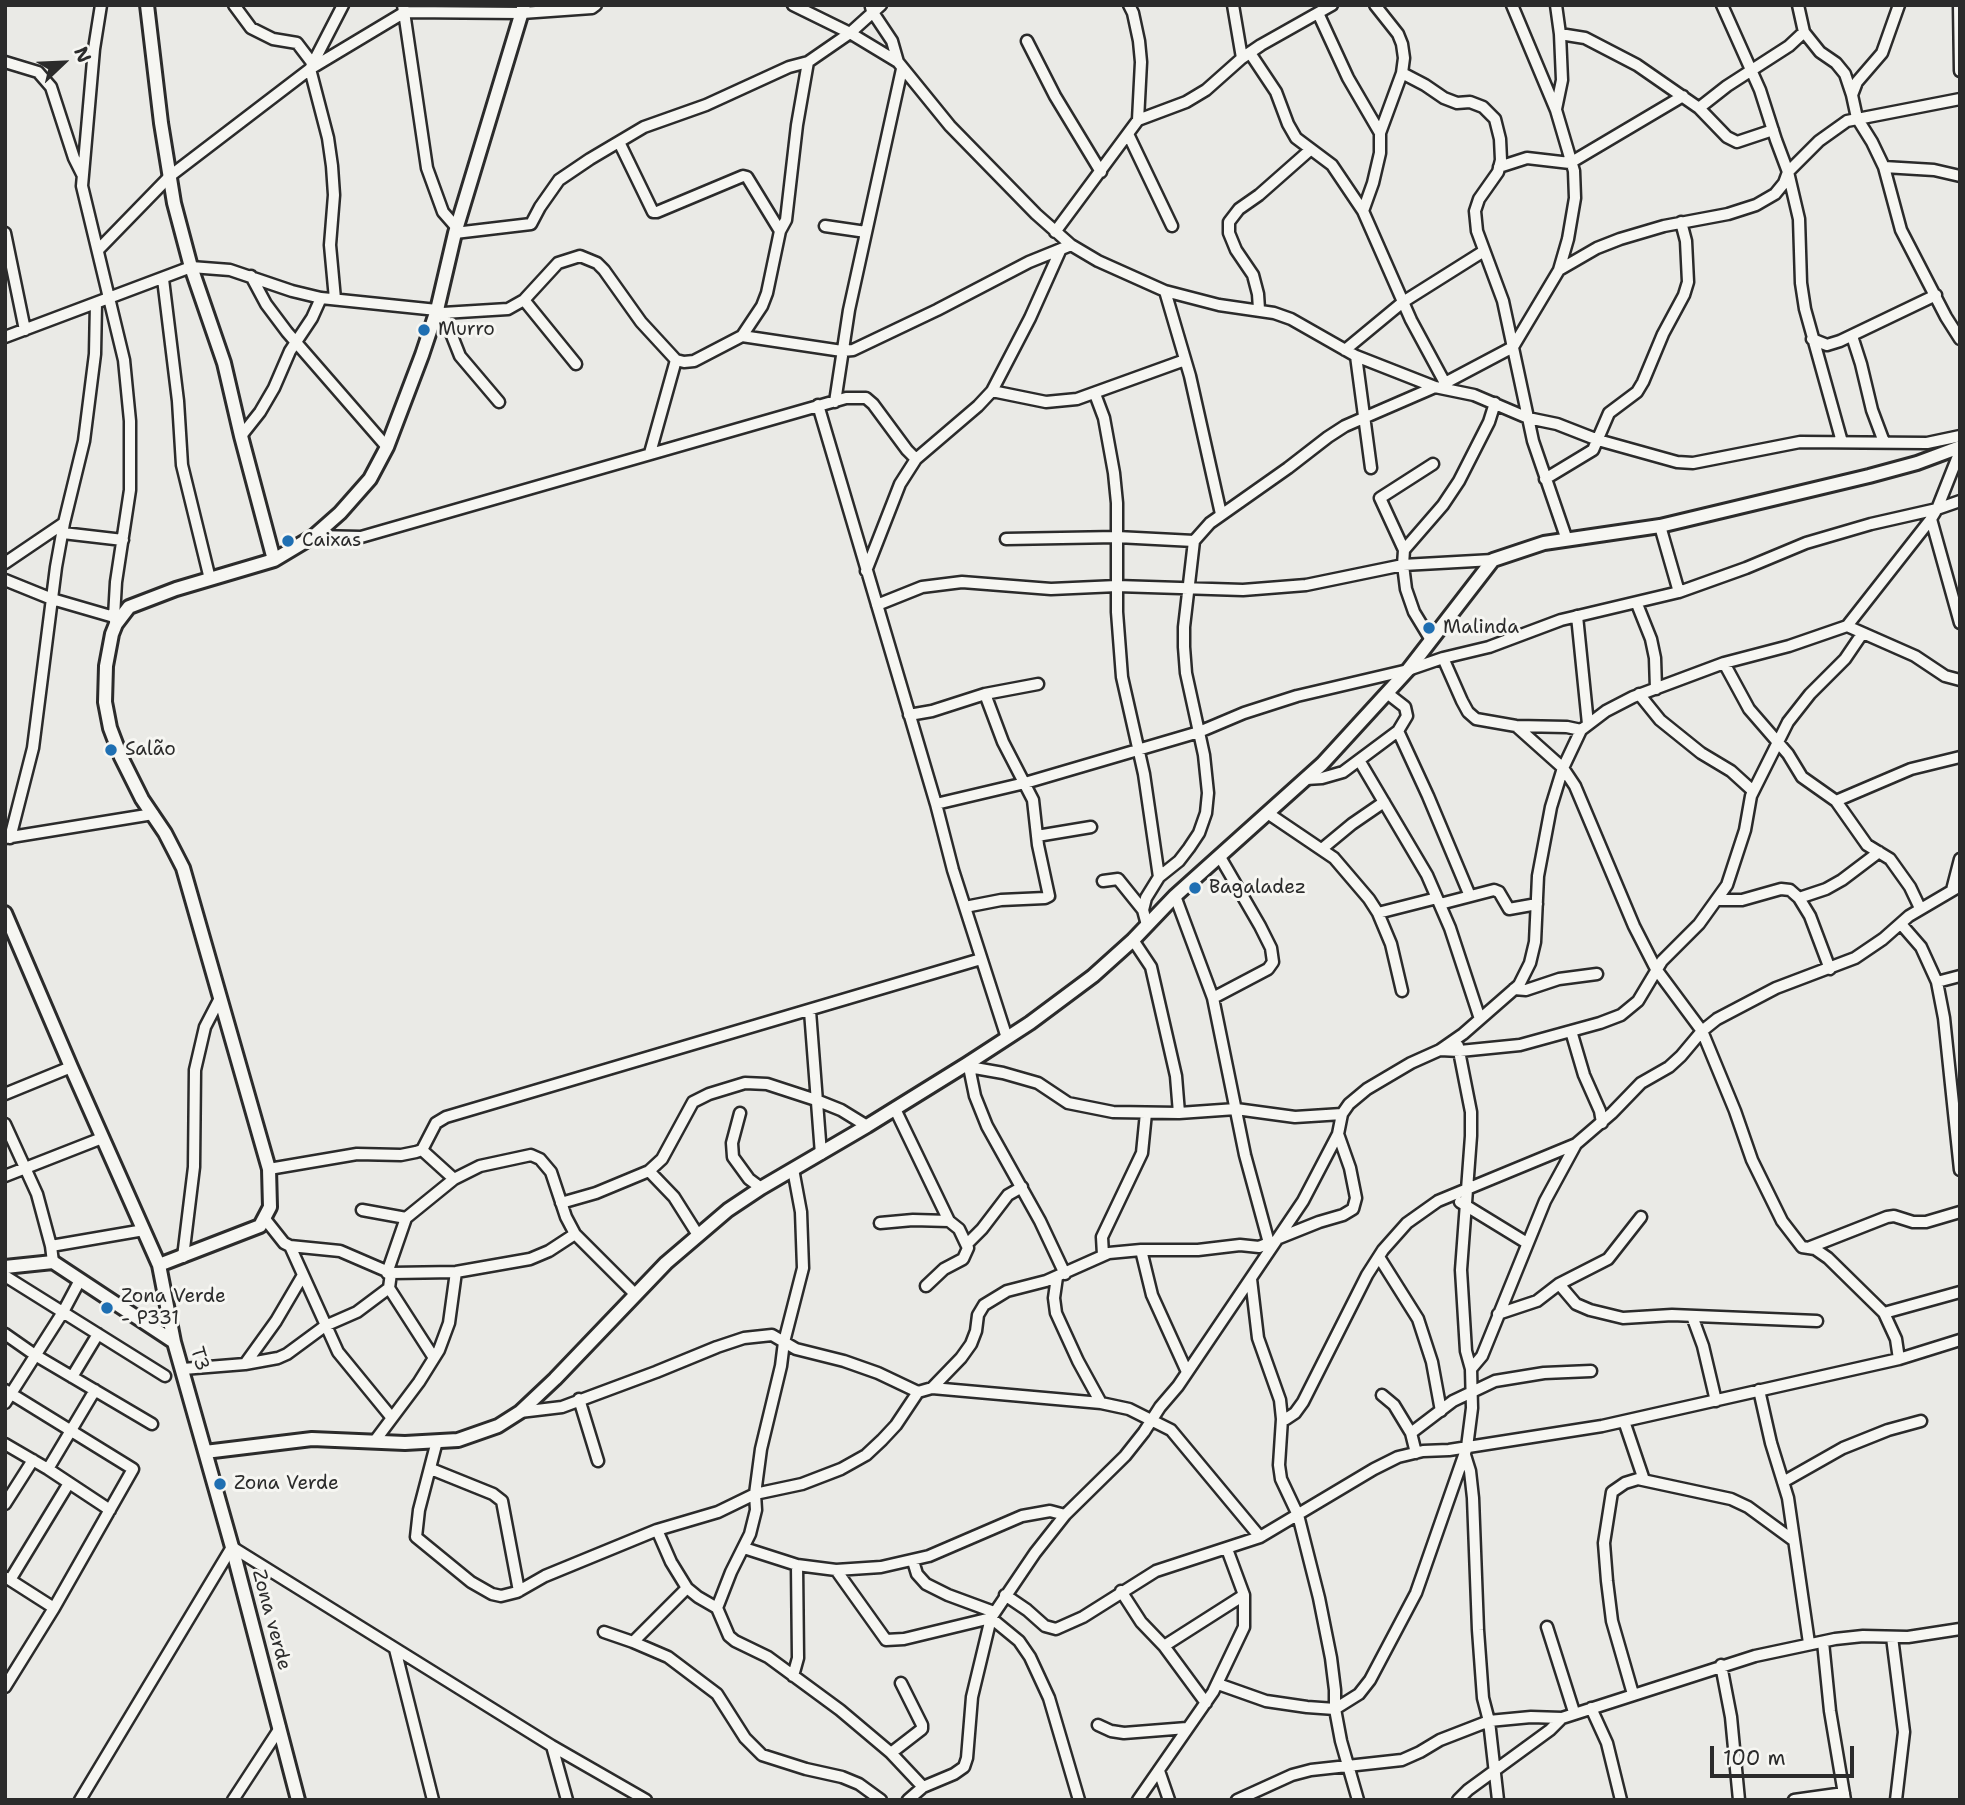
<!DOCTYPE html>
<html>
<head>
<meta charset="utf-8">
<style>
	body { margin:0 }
	#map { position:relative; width:1965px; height:1805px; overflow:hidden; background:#eaeae6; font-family:"Shantell Sans",sans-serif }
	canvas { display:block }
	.frame { position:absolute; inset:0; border:7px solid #2b2b2b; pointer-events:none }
	.north { position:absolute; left:28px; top:28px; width:70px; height:70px; -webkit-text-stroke:5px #f6f6f2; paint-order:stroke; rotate:67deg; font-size:19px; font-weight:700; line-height:28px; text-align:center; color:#2b2b2b }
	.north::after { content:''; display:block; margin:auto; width:24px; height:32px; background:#2b2b2b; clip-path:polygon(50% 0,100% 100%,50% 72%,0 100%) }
	.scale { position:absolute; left:1710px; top:1746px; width:144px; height:32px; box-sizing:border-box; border:4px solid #2b2b2b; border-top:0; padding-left:9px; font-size:21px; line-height:24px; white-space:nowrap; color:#2b2b2b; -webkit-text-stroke:5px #f6f6f2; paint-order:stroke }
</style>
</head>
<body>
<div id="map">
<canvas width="1965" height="1805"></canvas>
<div class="frame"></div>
<div class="north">N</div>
<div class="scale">100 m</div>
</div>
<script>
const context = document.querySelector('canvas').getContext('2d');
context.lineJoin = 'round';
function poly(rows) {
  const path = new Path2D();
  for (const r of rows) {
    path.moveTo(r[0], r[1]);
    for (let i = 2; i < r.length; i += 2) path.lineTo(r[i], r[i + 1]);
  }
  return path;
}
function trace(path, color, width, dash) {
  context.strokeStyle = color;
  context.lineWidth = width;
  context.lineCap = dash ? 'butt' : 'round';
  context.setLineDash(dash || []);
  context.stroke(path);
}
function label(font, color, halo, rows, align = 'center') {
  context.font = font + ' "Shantell Sans",sans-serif';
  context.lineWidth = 6;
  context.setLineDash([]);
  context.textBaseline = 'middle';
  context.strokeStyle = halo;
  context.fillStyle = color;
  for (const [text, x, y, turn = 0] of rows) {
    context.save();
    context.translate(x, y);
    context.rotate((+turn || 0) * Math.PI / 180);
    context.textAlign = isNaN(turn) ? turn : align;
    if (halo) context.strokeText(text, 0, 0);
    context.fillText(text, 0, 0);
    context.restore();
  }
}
const minor = poly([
	[101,5,94,49,82,186,124,360,130,421,130,490,116,582,114,617,116,624],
	[234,5,251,28,273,39,297,43,313,64],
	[403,5,427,168,443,212,457,228],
	[793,5,850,33,898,62,950,126,1036,214,1071,245,1098,261,1165,291,1219,305,1274,313,1291,319,1356,356,1435,387,1474,395,1528,418,1557,424,1598,440,1677,462,1693,463,1800,442,1927,443,1960,436],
	[1129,5,1133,13,1139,41,1141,62,1138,120],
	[1233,5,1242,58],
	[1375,5,1398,34,1402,44,1404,58,1402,73,1380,133],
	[1722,5,1760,90,1776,140,1788,172,1799,219,1801,283,1805,309,1842,442],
	[1798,5,1804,32,1820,52,1836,63,1845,74,1852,95],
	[1899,5,1882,53,1857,82,1852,95,1857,118,1872,142,1884,167,1901,230,1946,317,1960,339],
	[1959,5,1960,71],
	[871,7,872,11,892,41,898,62],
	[1318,13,1348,78,1380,133,1380,153,1373,183,1363,211],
	[1560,34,1585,38,1637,65,1699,108,1727,137,1737,142,1773,130],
	[1027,41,1055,96,1101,172],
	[1250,53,1276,92,1288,124,1296,138,1332,165,1363,211,1411,320,1445,383,1445,389],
	[5,62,38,72,51,87,74,158,82,174],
	[1402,73,1425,85,1444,98,1457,103,1470,102,1483,107,1495,119,1500,139,1501,160,1498,172,1479,199,1475,211,1477,231,1503,301,1533,441,1567,540],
	[1699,108,1727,86,1789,46,1804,32],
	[1556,109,1562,80,1560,34,1556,5],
	[1128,134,1172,226],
	[619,142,653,212,657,212,743,176,747,177,780,231],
	[1499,167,1527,158,1570,163,1683,96],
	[1884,167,1934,170,1960,176],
	[825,226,866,232],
	[1055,232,1138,120,1186,102,1206,90,1242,58,1261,45,1332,5],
	[5,233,25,330],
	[455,233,531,224,540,207,559,180,590,159,644,127,706,105,789,67,808,62,850,33,881,5],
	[98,250,170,176,310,69,405,12,522,13,592,8,596,5],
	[1559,270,1597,248,1620,239,1664,226,1728,214,1756,205,1775,194,1784,183,1788,172,1819,141,1847,121,1960,99],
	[251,276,266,304,287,332,387,447],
	[163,279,178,401,182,465,210,579],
	[1165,291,1190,376,1221,514],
	[335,299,330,245,334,195,332,166,328,138,310,69,343,5],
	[524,300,576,364],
	[1259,309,1258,294,1253,275,1236,250,1229,233,1229,222,1239,209,1259,195,1310,150],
	[443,313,460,356,499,402],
	[742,336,762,306,767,293,780,231,786,220,797,125,808,62],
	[1852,336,1861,364,1872,410,1884,442],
	[5,337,191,267,230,270,292,291,321,298,437,310,443,313,508,309,524,300,558,263,580,256,597,263,604,270,641,322,676,360,684,362,694,361,742,336,842,351,853,350,937,310,1029,262,1071,245],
	[1812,339,1827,345,1840,341,1936,295],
	[1345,350,1403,302,1484,251],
	[1356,356,1371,468],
	[1445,383,1513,347,1559,270,1568,239,1575,198,1574,171,1556,110,1512,5],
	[992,391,1046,402,1077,399,1185,360],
	[1095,394,1104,418,1114,473,1117,503,1117,612,1122,677,1144,774,1159,877],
	[835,402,849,310,902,69],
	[818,405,936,804,953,870,1007,1038],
	[241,436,260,412,274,388,290,351,312,318,321,298],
	[650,453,676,360],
	[1545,479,1593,450,1609,413,1637,392,1643,382,1663,334,1684,295,1688,282,1686,241,1681,222],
	[1931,519,1960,623],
	[1660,526,1679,592],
	[63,533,123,540],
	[314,536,361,537,846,398,866,398,873,404,907,450,916,459],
	[1006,539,1117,537,1194,541],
	[1404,550,1380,498,1433,464],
	[5,563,64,523],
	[866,571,900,484,916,459,978,406,992,391,1030,318,1060,251],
	[5,580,52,599,114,617],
	[1637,604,1651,639,1655,658,1656,689],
	[877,605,922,587,962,582,1051,589,1117,586,1243,590,1306,585,1403,565,1493,560],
	[1577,616,1588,724],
	[1847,626,1931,519,1937,509,1960,451],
	[1431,640,1414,612,1406,589,1403,565,1404,550,1443,505,1459,481,1489,422,1495,403],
	[1443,658,1462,701,1468,712,1476,719,1516,726,1567,727,1581,730],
	[1724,663,1749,709,1788,754,1802,777,1836,801,1867,845,1890,859,1910,887,1920,908],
	[1639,694,1660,720,1701,753,1731,771,1753,791],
	[909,715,932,711,985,694,1038,684],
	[1516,726,1563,768,1575,786,1634,926,1656,969,1702,1031,1735,1111,1752,1160,1782,1221,1802,1247,1815,1249,1828,1258,1884,1313,1896,1339,1899,1359],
	[1398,731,1428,796,1470,896],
	[1359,760,1427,875,1450,928,1480,1019],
	[1306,779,1322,778,1343,772,1398,731,1407,716,1405,707,1387,693],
	[1836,801,1911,769,1960,757],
	[936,804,1025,783,1199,732,1244,713,1297,696,1408,670,1443,658,1489,647,1561,620,1679,592,1746,568,1806,543,1871,524,1937,509,1960,501],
	[1269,814,1334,858,1369,899,1378,913,1391,944,1402,991],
	[1037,836,1091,827],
	[5,838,153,814],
	[10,838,33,748,56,567,64,523,84,441,95,354,96,303],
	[1323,848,1352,824,1384,802],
	[1103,881,1118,879,1143,910],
	[1952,890,1960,859],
	[1175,896,1213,998,1245,1155,1269,1243,1272,1245],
	[1799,898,1826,889,1842,880,1879,852],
	[1717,900,1742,900,1781,889,1790,890,1799,898,1810,916,1830,969],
	[1440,904,1494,890,1499,892,1509,909,1537,904],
	[965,907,1001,900,1045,898,1049,896,1038,845,1033,800,1003,742,985,694],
	[1378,913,1437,898],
	[1901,924,1921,947,1937,982,1944,1018,1960,1170],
	[1147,925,1143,910,1146,898,1159,877,1179,861,1189,848,1199,833,1206,813,1208,793,1204,755,1186,673,1184,647,1184,627,1194,541,1210,523,1288,468,1328,437,1345,426,1435,387],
	[1133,940,1151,967,1176,1076,1179,1113],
	[1937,982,1960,976],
	[1514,989,1526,990,1559,979,1597,974],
	[1213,998,1268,969,1273,962,1271,948,1260,926,1220,857],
	[810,1011,821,1154],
	[1571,1031,1584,1075,1600,1111,1602,1123],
	[1458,1046,1471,1112,1471,1136,1461,1270,1466,1351,1471,1369],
	[1440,1050,1460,1051,1520,1045,1600,1023,1621,1015,1638,1001,1662,961,1699,924,1727,885,1745,830,1751,796,1788,722,1810,694,1845,659,1862,634],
	[967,1064,969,1067,1003,1073,1038,1083,1068,1103,1113,1112,1179,1113,1236,1109,1295,1117,1342,1114],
	[969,1067,975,1096,987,1126,1040,1221,1065,1274],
	[5,1094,71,1067],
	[895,1109,949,1221,959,1229,968,1248,963,1259,944,1269,926,1286],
	[740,1113,732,1143,733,1157,749,1179,761,1188],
	[5,1124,37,1194,51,1246,53,1262],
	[422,1150,454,1179],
	[269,1169,357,1154,401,1155,416,1152,422,1150,436,1123,446,1117,981,959],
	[649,1171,674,1197,698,1235],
	[5,1176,102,1138],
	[1460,1202,1527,1243],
	[561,1203,596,1193,649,1171,662,1159,693,1102,709,1094,745,1083,767,1084,816,1100,841,1110,867,1126],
	[362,1210,406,1218],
	[265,1219,284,1243,290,1246,340,1251,391,1273,456,1272,530,1259,549,1251,575,1234],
	[880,1223,913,1220,949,1221],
	[1279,1238,1319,1222,1343,1215,1353,1209,1356,1198,1350,1168,1338,1134],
	[967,1244,982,1229,1008,1195,1022,1187],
	[51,1246,144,1230],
	[290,1246,338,1352,392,1418],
	[1808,1248,1887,1217,1894,1216,1913,1222,1926,1222,1960,1212],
	[1141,1250,1152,1295,1187,1372],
	[1103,1255,1102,1237,1142,1153,1146,1113],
	[183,1257,194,1167,195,1070,205,1027,219,1000],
	[1379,1257,1418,1319,1432,1362,1441,1411],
	[387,1273,406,1218,454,1179,480,1166,531,1155,540,1159,551,1172,566,1217,575,1234,635,1294],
	[391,1273,389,1288,434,1358],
	[5,1276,165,1376],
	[1057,1277,1054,1298,1056,1313,1078,1361,1101,1403],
	[1251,1279,1258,1338,1280,1400,1282,1419,1279,1465,1281,1479,1298,1515,1319,1598,1331,1658,1335,1690,1335,1709,1341,1741,1358,1800],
	[1559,1284,1576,1304,1590,1310,1623,1318,1672,1315,1817,1321],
	[1884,1313,1960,1292],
	[1498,1314,1537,1301,1559,1284,1608,1259,1641,1217],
	[1692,1316,1703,1346,1716,1401],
	[5,1334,35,1355,152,1424],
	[245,1364,276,1321,303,1275],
	[183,1369,245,1364,278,1358,287,1354,325,1326,357,1312,389,1288],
	[72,1377,98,1334],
	[932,1388,961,1358,971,1344,976,1331,978,1315,984,1305,1007,1291,1046,1281,1109,1253,1141,1250,1198,1250,1240,1245,1259,1247,1269,1243],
	[5,1390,133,1469,54,1608,5,1687],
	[1759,1390,1771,1443,1788,1498,1809,1643],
	[1382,1395,1394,1405,1411,1433,1416,1453],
	[579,1399,598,1461],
	[5,1403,63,1312,80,1280],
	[520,1412,562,1407,656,1372,717,1347,744,1338,772,1335,796,1349,844,1361,878,1373,918,1392,932,1388,1101,1403,1129,1409,1171,1430,1260,1537],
	[1282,1419,1286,1419,1295,1413,1303,1402,1367,1275,1383,1250,1407,1223,1438,1201,1576,1144],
	[1624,1421,1644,1480],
	[1411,1433,1453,1401,1495,1381,1544,1373,1591,1371],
	[437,1441,419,1510,416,1537,471,1582,492,1594,501,1596,517,1592,545,1576,657,1530,718,1512,755,1494,802,1484,841,1469,866,1455,882,1440,896,1425,918,1392],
	[374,1442,419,1382,439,1350,449,1323,456,1272],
	[5,1444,48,1469,110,1510],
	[1465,1455,1470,1471,1473,1498,1478,1630,1483,1698,1489,1721,1498,1800],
	[48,1469,95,1390],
	[431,1469,493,1494,502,1501,519,1591],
	[1783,1482,1843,1448,1888,1430,1921,1421],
	[5,1504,33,1460],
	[657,1530,671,1562,687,1588,698,1597,717,1608,729,1636,735,1641,768,1657,840,1710,891,1753,923,1787],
	[744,1548,797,1565,836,1570,881,1567,929,1556,1022,1516,1050,1511,1065,1515],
	[913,1561,917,1574,926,1584,948,1595,994,1612],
	[836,1570,886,1640,904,1639,991,1618,1019,1641,1030,1657,1049,1698,1079,1800],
	[7,1578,54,1608],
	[10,1580,69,1483],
	[1121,1591,1141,1622,1164,1646,1206,1703],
	[1005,1595,1027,1610,1045,1626,1056,1629,1083,1617,1156,1571,1260,1537,1374,1469,1398,1457,1423,1451,1449,1450,1602,1426,1899,1359,1960,1340],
	[717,1608,731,1572,750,1534,756,1510,755,1494,761,1449,781,1366,784,1342,803,1268,801,1212,793,1169],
	[1547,1627,1574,1712],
	[604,1632,633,1642,687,1588],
	[1892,1637,1904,1732,1896,1800],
	[633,1642,668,1657,717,1694,745,1738,762,1755,806,1769,842,1777,859,1784,881,1800],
	[1823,1642,1830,1711,1845,1800],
	[1164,1646,1244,1595],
	[395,1649,433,1800],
	[1721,1665,1731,1717,1739,1800],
	[793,1676,798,1658,797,1565],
	[1218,1684,1266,1701,1307,1707,1335,1709,1359,1694,1370,1680,1416,1593,1467,1447,1472,1408,1471,1369,1482,1356,1545,1201,1576,1144,1612,1113,1641,1083,1669,1067,1681,1056,1702,1031,1717,1019,1776,988,1855,958,1883,939,1909,916,1960,886],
	[1633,1694,1612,1621,1607,1581,1604,1543,1612,1492,1625,1483,1638,1479,1731,1499,1748,1507,1793,1540],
	[1591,1708,1607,1743,1621,1800],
	[1098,1725,1111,1731,1124,1733,1187,1728],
	[552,1746,567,1800],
	[891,1753,922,1729,922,1725,901,1683],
	[1159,1771,1169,1800],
	[80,1800,232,1547,552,1746,646,1800],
	[233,1800,280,1728],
	[908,1800,923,1787,954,1774,964,1767,967,1758,972,1697,991,1618,1035,1553,1065,1515,1125,1456,1144,1432,1160,1407,1178,1386,1303,1201,1338,1134,1342,1114,1349,1104,1367,1089,1411,1063,1440,1050,1463,1034,1519,985,1530,963,1535,942,1538,876,1551,807,1563,768,1581,730,1606,711,1633,697,1724,663,1789,646,1847,626,1915,656,1945,676,1960,680],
	[1138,1800,1213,1692,1244,1627,1244,1595,1227,1549],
	[1237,1800,1292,1775,1311,1770,1402,1760,1420,1752,1440,1740,1489,1721,1531,1717,1562,1718,1755,1656,1835,1639,1863,1636,1908,1637,1960,1629],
	[1458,1800,1468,1790,1550,1730,1562,1718],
	[1794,1800,1844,1793]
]);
const tertiary = poly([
	[147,5,161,123,174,203,191,267,224,363,241,436,274,560],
	[5,913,71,1067,159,1265,174,1342,232,1547,298,1800],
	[159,1265,260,1226,270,1207,269,1169,183,868,165,833,142,799,121,757,110,728,105,702,106,666,112,634,116,624,129,607,176,589,274,560,314,536,340,513,370,479,387,447,422,355,437,310,455,233,524,5],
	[5,1267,53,1262,174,1342],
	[205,1452,312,1439,405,1443,458,1440,498,1426,520,1412,555,1379,666,1263,728,1210,761,1188,867,1126,967,1064,1030,1023,1093,976,1133,940,1175,896,1322,764,1408,670,1493,560,1544,543,1660,526,1869,476,1917,463,1960,447]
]);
trace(minor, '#2b2b2b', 15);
trace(tertiary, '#2b2b2b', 18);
trace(minor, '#f6f6f2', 10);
trace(tertiary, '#f6f6f2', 12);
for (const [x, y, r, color] of [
	[424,330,7,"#1f6fb2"],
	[288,541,7,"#1f6fb2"],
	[1429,628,7,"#1f6fb2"],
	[111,750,7,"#1f6fb2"],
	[1195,888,7,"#1f6fb2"],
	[107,1308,7,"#1f6fb2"],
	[220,1484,7,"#1f6fb2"]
]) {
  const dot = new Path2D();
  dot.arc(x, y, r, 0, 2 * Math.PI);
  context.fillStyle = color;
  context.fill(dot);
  trace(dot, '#f6f6f2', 2.5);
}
label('19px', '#2b2b2b', '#f6f6f2', [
	["Murro",438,330],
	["Caixas",302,541],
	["Malinda",1443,628],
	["Salão",125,750],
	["Bagaladez",1209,888],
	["Zona Verde",121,1297],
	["- P331",121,1319],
	["Zona Verde",234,1484]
], 'left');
label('19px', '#2b2b2b', '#f6f6f2', [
	["T3",199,1359,73],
	["Zona verde",271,1620,75]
]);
</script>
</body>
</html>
